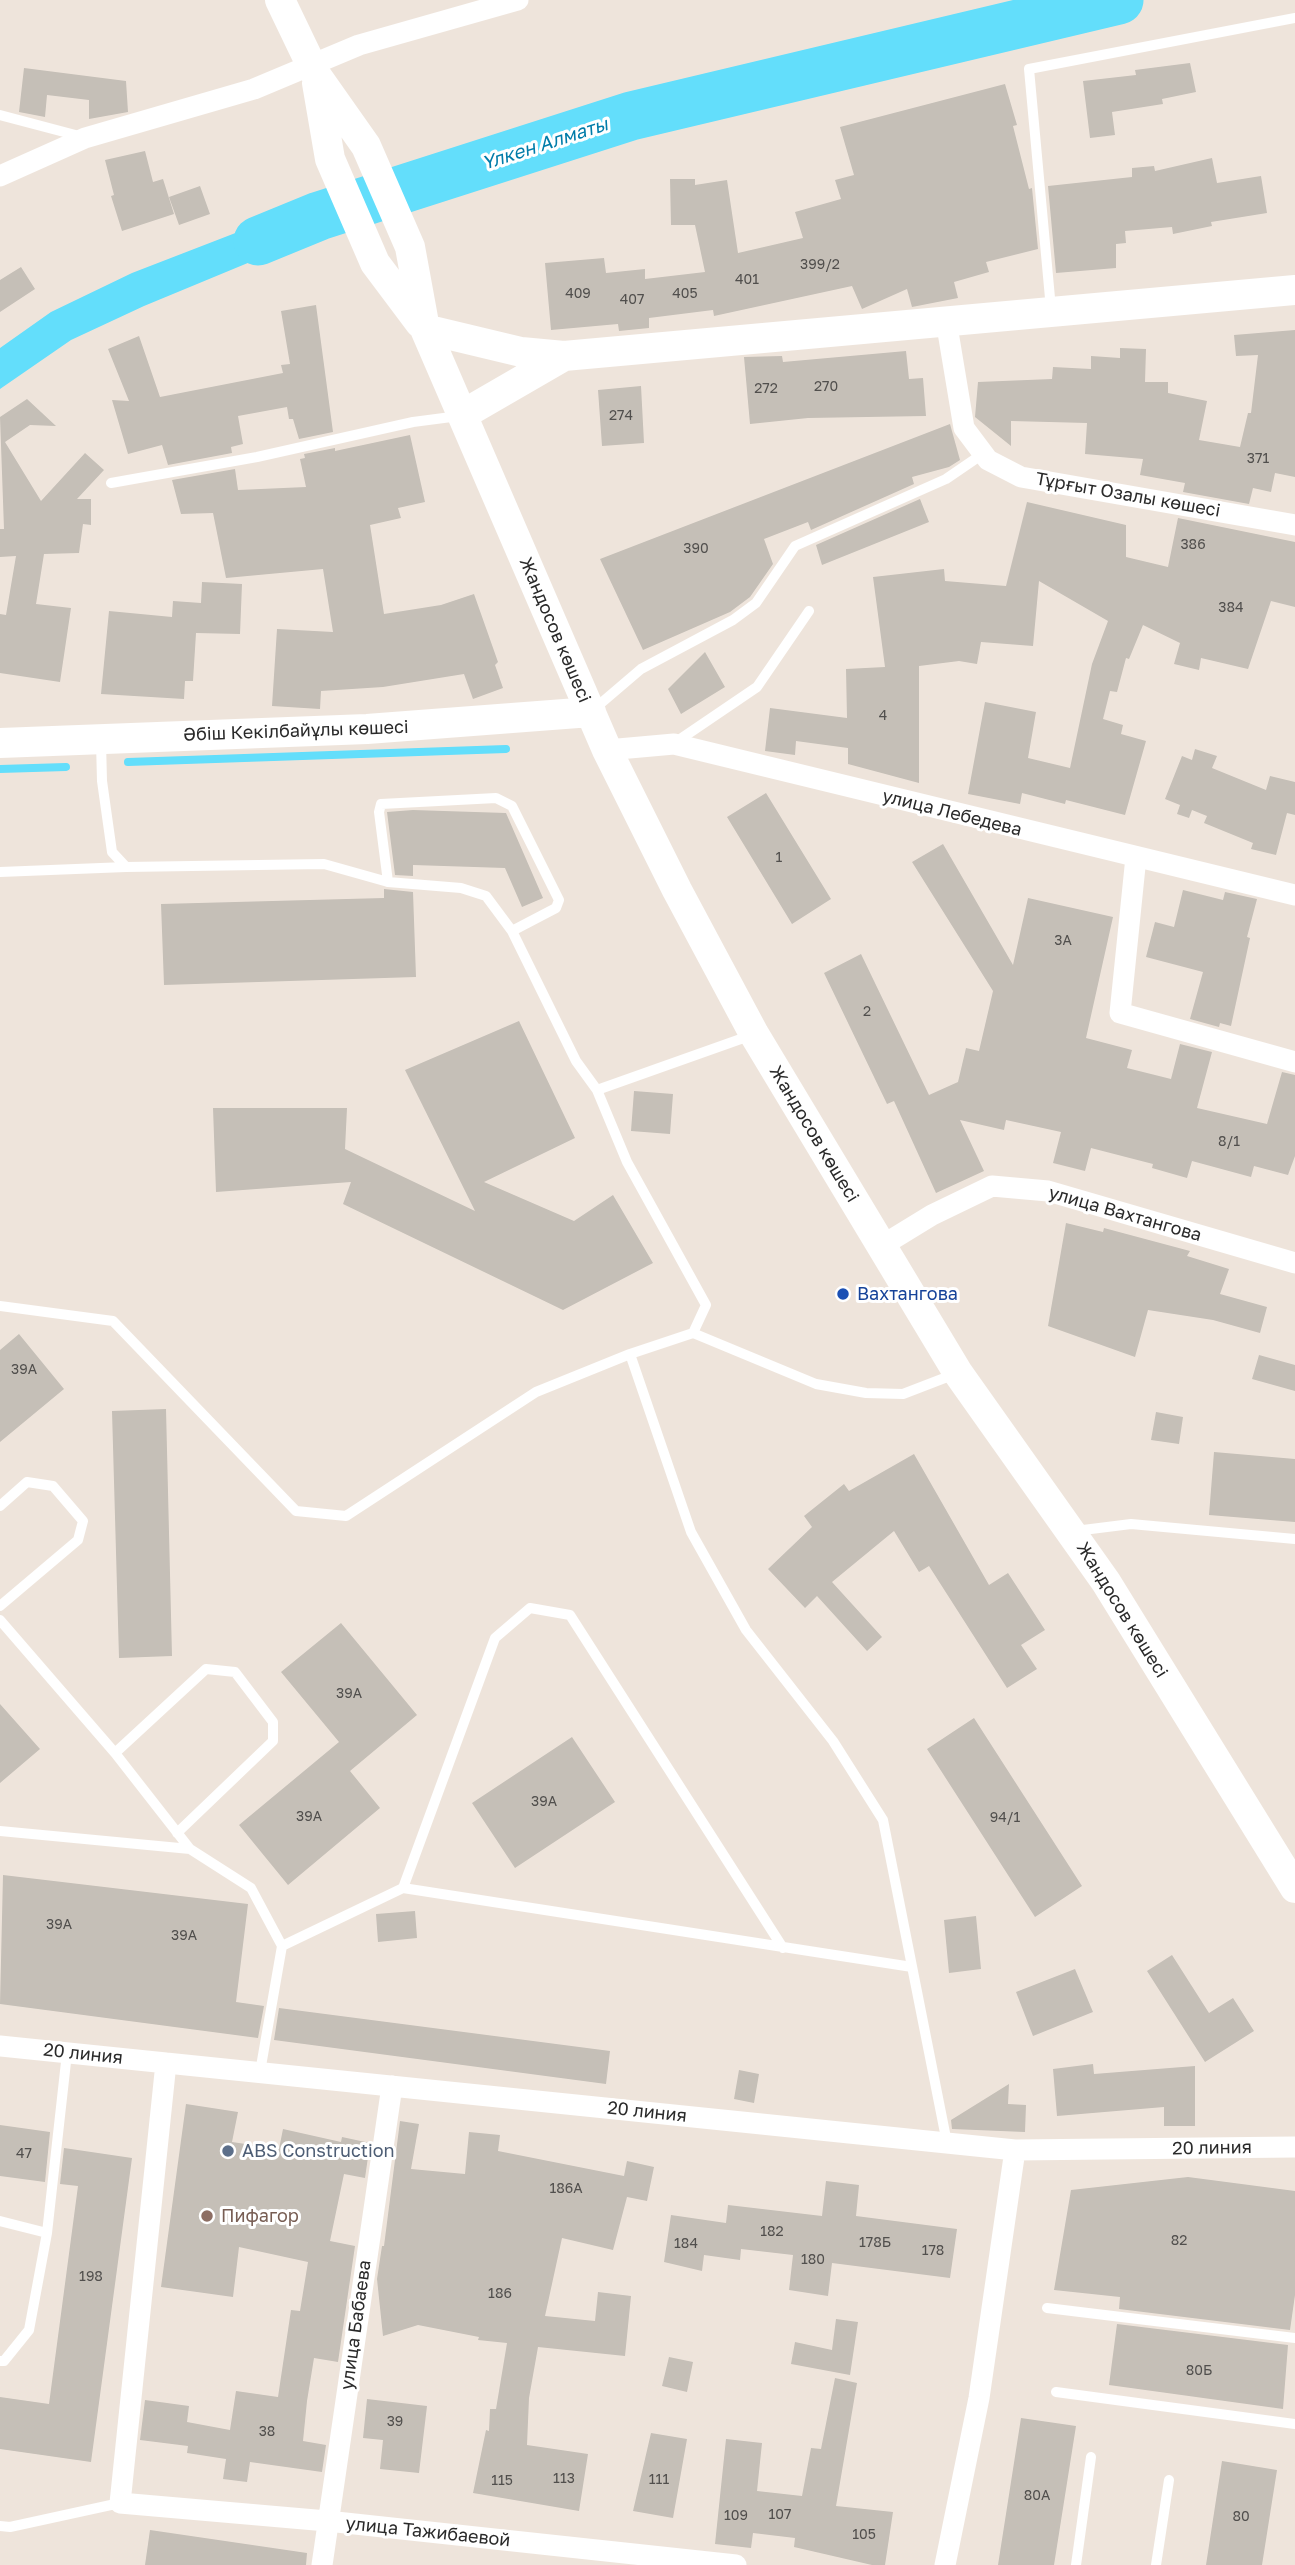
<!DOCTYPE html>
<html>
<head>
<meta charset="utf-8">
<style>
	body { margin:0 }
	canvas { display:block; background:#eee4db }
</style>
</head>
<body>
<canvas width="1295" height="2565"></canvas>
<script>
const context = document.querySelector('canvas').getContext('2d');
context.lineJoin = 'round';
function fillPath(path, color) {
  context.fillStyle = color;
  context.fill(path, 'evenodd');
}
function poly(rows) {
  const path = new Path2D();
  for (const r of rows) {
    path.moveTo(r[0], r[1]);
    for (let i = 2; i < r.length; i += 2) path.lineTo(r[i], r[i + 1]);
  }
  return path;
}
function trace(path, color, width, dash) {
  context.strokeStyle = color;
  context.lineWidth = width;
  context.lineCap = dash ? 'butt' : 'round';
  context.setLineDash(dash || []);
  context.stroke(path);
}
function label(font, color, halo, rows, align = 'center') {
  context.font = font + ' "Golos Text",sans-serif';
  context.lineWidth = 6;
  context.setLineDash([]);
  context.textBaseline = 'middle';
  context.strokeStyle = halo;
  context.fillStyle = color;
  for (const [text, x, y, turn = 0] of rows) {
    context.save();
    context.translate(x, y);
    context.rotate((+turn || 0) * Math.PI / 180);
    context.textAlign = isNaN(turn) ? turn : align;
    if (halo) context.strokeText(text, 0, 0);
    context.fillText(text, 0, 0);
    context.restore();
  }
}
fillPath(poly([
	[313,203,325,231,144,306,71,340,0,389,0,348,51,312,132,273]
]), '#63defb');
trace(poly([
	[128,762,506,749],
	[0,769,66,767]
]), '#63defb', 8);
trace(poly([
	[258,241,319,216,631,116,1119,0]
]), '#63defb', 49);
fillPath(poly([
	[1190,63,1196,92,1162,99,1163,104,1112,112,1115,135,1090,138,1083,81,1136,75,1135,70],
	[24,68,126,81,128,112,89,119,89,100,47,95,45,117,19,112],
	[1005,84,1017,125,1013,126,1029,189,1032,188,1038,249,986,262,989,272,954,282,958,298,912,307,907,289,862,309,852,286,714,316,713,310,649,318,649,328,619,331,618,324,551,330,545,263,604,258,606,273,645,269,645,279,705,272,695,225,671,225,670,179,695,179,695,185,727,180,738,253,803,238,795,212,841,199,835,180,854,175,840,127],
	[145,151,153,182,163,179,174,214,122,231,111,196,114,195,105,160],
	[1212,158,1217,183,1261,176,1267,213,1211,222,1212,226,1173,234,1172,227,1125,231,1126,243,1116,244,1116,268,1056,273,1048,186,1132,177,1132,168,1154,166,1155,171],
	[200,186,210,214,179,225,169,197],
	[21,267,35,289,0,312,0,280],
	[316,305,333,432,299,439,293,419,289,419,287,407,238,416,243,444,231,447,232,453,168,465,162,445,128,454,112,400,129,401,108,349,139,336,160,397,283,373,281,365,290,364,281,311],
	[1295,330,1295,477,1275,473,1271,492,1253,488,1249,504,1183,492,1185,483,1140,475,1143,459,1085,454,1087,423,1011,421,1011,446,975,417,978,382,1052,379,1053,367,1091,369,1091,356,1120,358,1120,348,1146,349,1145,382,1168,382,1168,393,1207,401,1199,440,1240,447,1248,413,1251,413,1258,355,1236,356,1234,335],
	[906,351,909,379,923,378,926,416,808,418,750,424,744,357,782,356,783,362],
	[641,386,644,443,602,446,598,390],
	[27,399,56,426,30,425,5,442,41,501,85,453,104,470,77,499,91,499,91,525,83,524,79,553,44,554,36,604,71,608,60,682,0,673,0,614,6,615,16,556,0,557,0,529,4,529,0,417],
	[950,424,960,460,949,467,912,477,914,484,811,530,808,522,764,539,773,564,750,597,730,612,643,650,600,559],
	[410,435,425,502,398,508,401,518,370,525,384,614,441,605,474,594,498,662,495,665,503,688,473,699,464,674,383,687,321,691,320,709,272,706,277,629,333,632,323,569,226,578,213,513,181,514,172,480,235,469,238,490,306,487,300,459,305,458,304,454,335,448,335,451],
	[920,499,929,522,822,565,816,545],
	[1027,502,1126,525,1126,557,1168,567,1178,518,1295,542,1295,607,1271,601,1248,669,1201,658,1199,670,1174,664,1180,643,1143,625,1129,659,1126,658,1117,692,1110,691,1103,719,1123,725,1121,734,1146,741,1125,815,1066,800,1065,804,1022,793,1020,804,968,794,985,702,1036,712,1028,758,1070,768,1092,664,1108,621,1039,581,1033,646,981,642,977,664,959,661,919,666,919,783,848,764,848,748,796,741,795,755,765,751,770,708,847,718,846,669,885,667,873,577,944,569,945,581,1006,586],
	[202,582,242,584,240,634,196,633,193,681,185,681,184,699,101,694,109,611,172,617,173,601,201,603],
	[705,652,725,687,681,714,668,689],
	[1195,749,1217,756,1212,768,1266,790,1270,776,1295,782,1295,815,1287,813,1276,855,1251,849,1253,843,1204,823,1207,816,1192,810,1189,818,1177,814,1180,805,1165,799,1182,756,1192,760],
	[766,793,831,899,792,924,727,817],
	[413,810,506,813,543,898,522,907,505,868,413,865,413,876,395,875,387,812],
	[943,844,1013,965,1028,898,1113,917,1086,1038,1132,1050,1127,1068,1171,1079,1180,1044,1212,1052,1197,1108,1267,1124,1282,1072,1295,1075,1295,1156,1288,1175,1254,1166,1251,1177,1192,1161,1187,1178,1152,1168,1153,1164,1091,1148,1085,1171,1053,1163,1061,1132,1006,1120,1004,1130,960,1120,984,1171,936,1193,894,1101,887,1104,824,973,861,954,929,1095,958,1082,966,1048,979,1051,993,991,912,862],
	[384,889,413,892,416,977,164,985,161,904,384,898],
	[1183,890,1223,900,1225,892,1257,899,1247,937,1250,938,1231,1026,1220,1023,1219,1027,1190,1019,1203,972,1146,957,1155,922,1174,927],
	[519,1021,575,1138,484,1182,574,1221,613,1195,653,1263,563,1310,343,1204,351,1182,216,1192,213,1108,347,1108,345,1149,475,1211,405,1070],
	[634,1091,673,1094,670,1134,631,1131],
	[1066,1223,1103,1232,1104,1228,1190,1251,1187,1256,1229,1269,1220,1294,1267,1307,1260,1333,1213,1320,1148,1310,1135,1357,1048,1326],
	[19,1334,64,1389,0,1442,0,1350],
	[1259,1355,1295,1365,1295,1391,1252,1379],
	[166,1409,172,1656,119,1658,112,1411],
	[1156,1412,1183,1417,1179,1444,1151,1440],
	[1214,1452,1295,1459,1295,1522,1209,1515],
	[914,1454,989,1585,1008,1573,1045,1630,1021,1645,1037,1669,1007,1688,929,1566,919,1572,894,1531,832,1582,882,1637,867,1651,817,1596,805,1608,768,1569,812,1527,804,1516,844,1484,849,1491],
	[341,1623,417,1715,350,1771,380,1808,288,1885,239,1825,339,1742,281,1672],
	[0,1704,40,1749,0,1783],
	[974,1718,1082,1886,1035,1917,927,1749],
	[572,1737,615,1802,515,1868,472,1803],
	[3,1875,248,1904,236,2002,264,2006,258,2038,0,2004],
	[415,1911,417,1938,378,1942,376,1914],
	[976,1916,981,1969,949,1973,944,1920],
	[1172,1955,1209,2013,1233,1998,1254,2031,1205,2062,1147,1971],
	[1075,1969,1093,2012,1033,2036,1016,1992],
	[279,2008,610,2051,606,2084,274,2040],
	[1093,2064,1094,2074,1195,2066,1195,2126,1164,2126,1164,2107,1057,2116,1053,2069],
	[739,2070,759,2074,754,2103,734,2099],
	[1009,2084,1008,2104,1026,2105,1025,2132,952,2129,951,2120],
	[186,2104,238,2112,232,2142,279,2149,283,2129,341,2142,342,2137,370,2143,365,2178,344,2174,330,2241,355,2246,338,2362,314,2358,307,2401,303,2441,326,2445,322,2472,250,2462,247,2482,223,2479,226,2459,187,2453,188,2446,140,2440,145,2400,189,2406,187,2422,230,2430,236,2391,278,2397,291,2310,300,2311,308,2262,239,2247,233,2297,161,2287],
	[400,2121,419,2124,411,2169,465,2174,469,2132,500,2135,498,2151,624,2176,627,2161,654,2167,647,2201,627,2197,613,2250,562,2238,545,2316,595,2321,598,2292,631,2296,625,2356,538,2347,529,2398,527,2445,588,2454,579,2511,473,2493,486,2430,489,2431,490,2409,496,2409,507,2343,478,2340,479,2337,418,2325,383,2336,377,2279,382,2246,384,2246],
	[0,2125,50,2132,45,2182,0,2176],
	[64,2148,132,2158,91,2462,0,2449,0,2397,49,2404,78,2186,60,2184],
	[1188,2177,1295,2191,1295,2295,1290,2330,1119,2309,1120,2297,1054,2290,1071,2190],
	[826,2181,859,2185,856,2216,957,2229,950,2278,832,2263,828,2296,789,2290,793,2255,741,2249,740,2260,704,2255,702,2271,664,2262,671,2215,726,2223,728,2205,822,2216],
	[836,2319,858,2322,850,2375,791,2364,795,2342,832,2350],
	[1117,2324,1288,2345,1283,2409,1109,2385],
	[669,2357,693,2362,687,2392,662,2386],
	[835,2378,857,2383,836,2506,893,2512,885,2565,872,2565,794,2547,795,2538,753,2533,751,2548,715,2544,726,2439,762,2443,757,2491,802,2496,811,2448,821,2449],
	[367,2399,427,2406,419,2473,380,2469,383,2440,363,2438],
	[1021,2418,1076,2426,1054,2565,998,2565],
	[651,2433,687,2439,673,2518,633,2511],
	[1222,2461,1277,2470,1262,2565,1206,2565],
	[150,2530,307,2553,306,2565,145,2565]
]), '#c5bfb7');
trace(poly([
	[0,115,83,137],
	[1051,309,1029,69,1295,18],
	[111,483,257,457,413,422,459,416],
	[593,710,641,669,733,620,756,603,795,546,946,479,984,453],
	[101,742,102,781,112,852,126,867,324,864,388,882],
	[676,742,757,687,809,611],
	[0,872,126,867],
	[512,931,556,908,559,900,512,806,496,798,381,804,379,812,388,882,461,888,486,896,512,931,576,1061,597,1090,752,1035],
	[0,1306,113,1321,296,1511,346,1516,536,1392,630,1354,693,1333,706,1305,627,1162,597,1090],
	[693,1333,816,1384,866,1393,903,1394,955,1374],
	[630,1354,691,1532,746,1630,833,1741,883,1820,947,2143],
	[0,1506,27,1482,53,1486,83,1521,78,1540,0,1606],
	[1075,1531,1131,1524,1295,1539],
	[0,1620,115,1753,190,1849,251,1888,282,1946,403,1888,495,1638,530,1608,570,1615,783,1948],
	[115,1753,206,1669,235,1672,273,1722,273,1741,177,1833],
	[0,1831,190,1849],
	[403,1888,912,1967],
	[260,2072,282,1946],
	[0,2221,47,2233],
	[1047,2308,1295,2338],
	[0,2361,4,2361,29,2330,47,2233,67,2053],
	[1056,2392,1295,2424],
	[0,2526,10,2527,120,2503],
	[1076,2565,1091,2457],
	[1156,2565,1169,2480]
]), '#fff', 10);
trace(poly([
	[0,176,85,138,254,89,359,45,518,0],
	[946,320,964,428,988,460,1021,477,1295,525],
	[607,750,674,744,1295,895],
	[1136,857,1120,1013,1295,1062],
	[883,1245,932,1215,992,1186,1048,1191,1295,1263],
	[0,2046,1015,2150,1295,2147],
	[166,2063,120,2503,327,2521,736,2565],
	[322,2565,392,2086],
	[945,2565,979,2398,1015,2150]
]), '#fff', 21);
trace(poly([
	[280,0,316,75,366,146,410,247,425,329,607,750,677,890,754,1034,958,1373,1106,1582,1295,1888],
	[317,83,330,159,375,263,420,323],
	[425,329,521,352,564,356,1295,290],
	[462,415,564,356],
	[0,743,367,729,591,712]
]), '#fff', 30);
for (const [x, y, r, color] of [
	[843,1294,7,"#1a4fb4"],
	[228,2151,7,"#5c6f8a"],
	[207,2216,7,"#8d6e63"]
]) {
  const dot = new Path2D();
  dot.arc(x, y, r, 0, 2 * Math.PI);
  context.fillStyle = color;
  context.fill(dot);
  trace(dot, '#fff', 2.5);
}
label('14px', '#514f4d', null, [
	["399/2",820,265],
	["401",747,280],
	["409",578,294],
	["405",685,294],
	["407",632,300],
	["270",826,387],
	["272",766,389],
	["274",621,416],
	["371",1258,459],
	["386",1193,545],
	["390",696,549],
	["384",1231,608],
	["4",883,716],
	["1",779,858],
	["3А",1063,941],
	["2",867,1012],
	["8/1",1229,1142],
	["39А",24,1370],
	["39А",349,1694],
	["39А",544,1802],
	["39А",309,1817],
	["94/1",1005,1818],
	["39А",59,1925],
	["39А",184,1936],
	["47",24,2154],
	["186А",566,2189],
	["182",772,2232],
	["82",1179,2241],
	["178Б",875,2243],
	["184",686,2244],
	["178",933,2251],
	["180",813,2260],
	["198",91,2277],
	["186",500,2294],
	["80Б",1199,2371],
	["39",395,2422],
	["38",267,2432],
	["113",564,2479],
	["111",659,2480],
	["115",502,2481],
	["80А",1037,2496],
	["107",780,2515],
	["109",736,2516],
	["80",1241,2517],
	["105",864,2535]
]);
label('18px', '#2a2a2a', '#fff', [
	["Тұрғыт Озалы көшесі",1128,495,10],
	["Жандосов көшесі",555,630,67],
	["Әбіш Кекілбайұлы көшесі",296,731,-2],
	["улица Лебедева",952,813,14],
	["Жандосов көшесі",814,1134,59],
	["улица Вахтангова",1125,1214,16],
	["Жандосов көшесі",1122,1610,58],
	["20 линия",83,2054,6],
	["20 линия",647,2112,6],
	["20 линия",1212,2148,-1],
	["улица Бабаева",356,2325,-82],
	["улица Тажибаевой",428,2532,6]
]);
label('18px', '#164399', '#fff', [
	["Вахтангова",857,1294]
], 'left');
label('18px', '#4e5e75', '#fff', [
	["ABS Construction",242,2151]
], 'left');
label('18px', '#785e54', '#fff', [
	["Пифагор",221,2216]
], 'left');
label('italic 19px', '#007ca9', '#fff', [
	["Үлкен Алматы",545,144,-18]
]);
</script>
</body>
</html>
